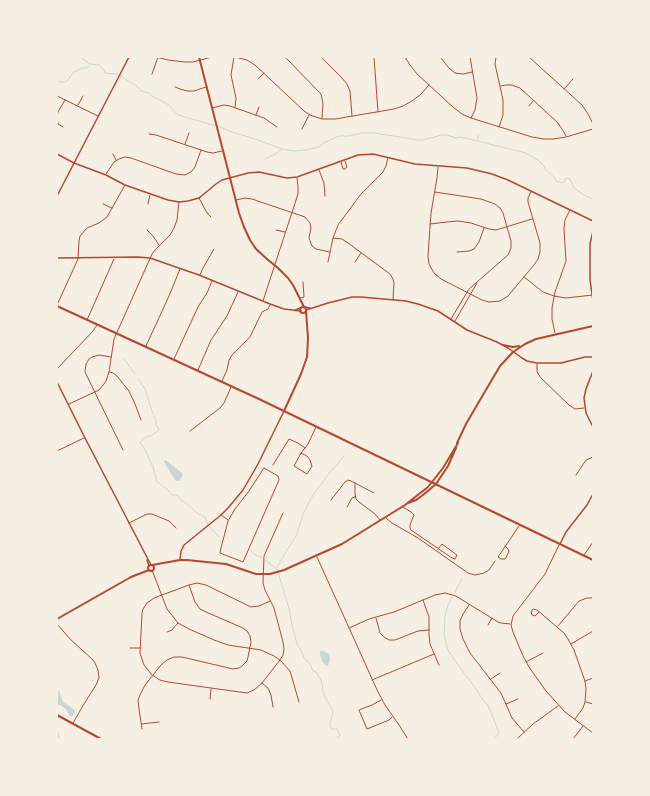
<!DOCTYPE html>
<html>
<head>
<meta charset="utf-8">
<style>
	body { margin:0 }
	#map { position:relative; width:650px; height:796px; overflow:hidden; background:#f6efe4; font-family:"Source Sans 3",sans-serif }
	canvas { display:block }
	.frame { position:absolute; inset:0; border:58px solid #f6efe4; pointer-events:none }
</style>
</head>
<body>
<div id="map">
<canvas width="650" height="796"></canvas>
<div class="frame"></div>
</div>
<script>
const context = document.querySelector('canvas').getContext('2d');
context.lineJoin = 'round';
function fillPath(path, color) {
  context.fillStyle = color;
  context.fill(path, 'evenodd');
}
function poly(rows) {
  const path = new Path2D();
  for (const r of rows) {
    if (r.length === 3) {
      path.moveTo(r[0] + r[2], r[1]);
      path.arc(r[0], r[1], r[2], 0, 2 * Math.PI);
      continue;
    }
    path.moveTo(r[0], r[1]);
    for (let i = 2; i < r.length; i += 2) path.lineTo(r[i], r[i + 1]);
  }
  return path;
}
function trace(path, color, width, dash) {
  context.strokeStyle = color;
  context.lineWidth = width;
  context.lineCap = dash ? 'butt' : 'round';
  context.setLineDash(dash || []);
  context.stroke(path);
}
fillPath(poly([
	[165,460,167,461,182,473,183,475,179,481,177,481,175,480,164,462],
	[320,651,324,651,326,653,328,653,329,654,330,659,328,666,325,665,322,661,320,654],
	[57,689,59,691,63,702,75,710,75,713,72,717,70,716,66,709,60,705,57,705]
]), '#c9d6d2');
trace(poly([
	[80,57,90,64,99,65,105,71,105,73,116,74,122,77,137,86,141,91,149,93,152,96,169,105,178,115,220,127,232,132,255,139,282,149,293,151,307,150,319,147,325,142,339,136,349,136,361,133,374,133,419,140,423,140,442,135,447,135,456,138,461,137,526,153,538,160,544,166,546,170,555,178,556,181,562,183,564,182,566,178,570,179,574,188,584,195,593,199],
	[57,82,65,82,68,80,73,73,81,68,87,68,89,65],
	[478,140,478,135],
	[265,159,277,153,282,149],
	[124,359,135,374],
	[138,379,145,389,153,414],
	[154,416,156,419,156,425,158,427,159,430,152,435,144,438,141,441,140,443,143,446,153,467,154,472,156,477,156,481,169,491,172,495,177,495,181,500,186,503,197,513,205,517,208,525,219,537],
	[251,550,254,554,262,558],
	[265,560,277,569,290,612,291,621,297,644,302,652,304,658,310,664,313,671,316,672,322,682,323,693,328,703,332,709,333,714,330,722,330,727,332,729,337,729,340,735,339,737,334,739],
	[277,568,287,550,296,536,304,512,313,495,327,476,344,456],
	[455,592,462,579],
	[452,597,448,605,445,616,444,634,446,644,449,652,464,673,474,686,483,700,488,705,498,730,499,733,494,739],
	[57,728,59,739]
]), '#c9d6d2', 1);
trace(poly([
	[156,57,168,60,185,62,193,62,212,57],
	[234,57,231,75,236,98,235,107],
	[235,57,247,60,255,65,304,111,310,115,322,119,335,119,394,109,403,106,412,101,421,94,429,85],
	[285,57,321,94,323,104,322,118],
	[321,57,341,77,347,84,350,91,352,116],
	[374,57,378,112],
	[405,57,410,65,417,74,453,107,462,114,471,118,532,137,544,139,553,139,566,137,593,129],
	[440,57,449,68,455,73,463,74,472,72],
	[470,57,477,98,475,110,471,118],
	[496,57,495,64,503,100,503,115,499,127],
	[529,57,582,105,588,114,593,124],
	[152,74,158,57],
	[258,79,264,73],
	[501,86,506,85,512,85,520,88,557,122,562,129,566,136],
	[175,87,180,89,187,91,194,91,206,87],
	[564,89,573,79],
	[57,96,98,116],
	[78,105,83,96],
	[529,106,533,101],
	[212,108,224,105,230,106,264,118,277,127],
	[256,115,259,107],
	[63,127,58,124,57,117,58,112,65,100],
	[302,129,309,115],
	[149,134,156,135,207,152,213,153,222,151],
	[185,144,189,133],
	[113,154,116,160],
	[341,162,343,169,345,169,347,167,345,161],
	[438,167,437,178,431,213,428,256,429,264,434,273,441,279,482,300,489,302,500,301,508,296,534,265,538,259,540,252,540,243,528,202,528,198,531,192],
	[319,170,324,183,325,196],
	[106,174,114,162,119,159,125,157,131,158,176,174,185,175,191,172,195,167,201,150],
	[435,192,481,199,495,204,500,208,503,213,511,241,511,248,508,255,469,289,451,319],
	[199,198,207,213,211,217],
	[236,200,245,198,252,199,305,217,310,223,311,228,309,238,312,246,316,249,330,252],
	[103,204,112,208],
	[148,204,150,195],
	[430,224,447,222,458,221,471,223,489,229,496,230,532,219],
	[147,230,153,236,159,245],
	[276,230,285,232],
	[333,238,342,239,348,243,390,274,393,279,394,283,393,299],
	[457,252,469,251,474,249,479,242,484,228],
	[328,262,333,238,338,225,361,194,383,172,386,166,388,158],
	[355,262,361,253],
	[200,275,203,268,214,249],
	[524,277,543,292,554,296,566,298,593,295],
	[300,298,304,297,303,282],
	[263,301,298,194,298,186,297,178],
	[57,305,78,259,79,241,80,236,87,228,99,223,107,217,125,185],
	[87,320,114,259],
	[455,321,477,283],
	[555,333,552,319,552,308,555,292,566,261,564,229,565,220,570,210],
	[146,346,169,296,180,269],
	[111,357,99,355,92,357,89,359,86,364,85,372,123,450],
	[174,359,198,307,207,293,212,281],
	[537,364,537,372,541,378,569,405,575,409,584,408],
	[57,369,93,331,97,325],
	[198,370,211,340,227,316,238,292],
	[110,372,113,373,117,376,129,391,135,404,141,420],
	[222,381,227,370,229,360,232,355,250,337,262,312,268,309,270,305],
	[69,404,99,390,104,384,106,381,109,372,114,339,152,254,156,249,170,235,174,228,177,220,179,202],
	[190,431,220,408,224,403,231,387],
	[57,451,84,438],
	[301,453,294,466,307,474,312,466,310,460,307,456,301,453,308,444,316,427],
	[273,465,289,439,298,443,305,448],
	[264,468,278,476,279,480,243,562,220,553,221,548,228,521,235,509,249,491,264,468],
	[576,475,586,460,593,457],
	[355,483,355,494,356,499,359,502,375,514,380,520],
	[331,500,345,482,348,480,351,481,374,493],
	[347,507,352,498,355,497],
	[403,507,411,512,414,515,410,525,410,528,411,530,452,558,455,559,457,555,442,544,438,549],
	[221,515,228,520],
	[386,518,392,523,418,538,468,573,475,575,484,573,489,570,495,561],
	[129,523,147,514,152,514,169,521,176,528],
	[559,545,545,574,513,616,511,625,513,632,523,656,529,667,546,691,565,712,593,733],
	[505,546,508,549,509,551,506,558,505,559,501,559,498,557,519,526],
	[584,555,593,542],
	[317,557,378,692,385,705,399,725,408,739],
	[152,570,167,609,178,623,189,629,214,640,228,645,261,650,274,656,280,660,290,671,299,702],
	[423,600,429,617,429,635,430,644,439,665],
	[270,601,259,606,251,607,206,585,197,583,189,585,154,598,147,603,143,609,142,613,140,653,144,665,152,675,160,680,168,682,211,688,247,693,254,690,262,683,280,660,283,655,284,649,283,642,275,612,274,608,265,590,263,583,264,556,283,513],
	[469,605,463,614,460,621,460,629,463,639,470,653,501,693,512,718,524,732],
	[539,612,535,616,532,615,531,612,533,609,537,610,564,633,568,639,574,650,585,681,586,689,585,702,583,708,575,719],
	[376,618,380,633,384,637,389,640,395,640,418,631,429,630],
	[57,624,70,639,93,660,95,663,98,670,99,678,96,685,84,704,73,723],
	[488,625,492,618],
	[558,626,579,601,587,598,593,598],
	[349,628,369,619,394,612,435,595,445,593,456,596,498,622,501,623,510,624],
	[167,632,172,630,178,623],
	[571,644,593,631],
	[130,648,140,648],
	[526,662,543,653],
	[491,679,500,673],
	[372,680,434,654],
	[585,681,593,678],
	[262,683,268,688,271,695,273,707],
	[210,699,211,689],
	[381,700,372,705,359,710,367,729,389,720,392,717],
	[586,702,593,704],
	[506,704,518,699],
	[142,724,159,722],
	[142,729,139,709,138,700,140,695,145,685,161,665,167,660,174,657,182,657,233,669,239,668,243,665,247,661,248,657,251,642,250,636,247,631,243,628,206,612,200,609,195,602,189,585],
	[518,738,533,724,558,706],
	[573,739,583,726]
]), '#b5482f', 1);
trace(poly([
	[57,154,74,163,106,175,125,185,168,200,179,202,188,201,199,198,216,184,222,180,248,173,259,172,287,178,297,177,358,155,373,154,415,164,467,168,492,174,508,180,593,221],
	[57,196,129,57],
	[593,231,590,244,590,280,593,301],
	[57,258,138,257,150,258,199,275,270,304,284,309,301,311],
	[305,307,310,308],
	[295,310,301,308],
	[306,310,328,303,352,297,361,297,406,301,418,304,438,311,467,330,497,342,508,348,522,358,527,361,537,363,561,363,585,357,593,357],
	[593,371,586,389,584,398,586,413,593,427],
	[57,382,85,438,151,565],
	[560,544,566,532,587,505,593,494],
	[147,560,149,566],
	[180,560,181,551,184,545,221,515,228,508,243,490,258,464,284,411]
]), '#b5482f', 1.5);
trace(poly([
	[199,57,239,213,244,227,250,240,256,249,267,259,278,268,288,278,293,285,304,307],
	[303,310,3],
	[503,345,513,347,519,346],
	[284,411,301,374,307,357,308,338,306,311],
	[457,443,466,424,480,400,500,366,513,352,525,344,536,339,593,326],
	[408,503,416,500,423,495,436,484,448,466,456,448],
	[152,565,180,560,187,560,226,564,256,574,270,574,284,570,342,544,405,505,428,487,432,482,443,468,458,443],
	[151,568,3],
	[57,619,131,577,149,570],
	[57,715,101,739]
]), '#b5482f', 2);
trace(poly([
	[57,306,259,399,593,560]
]), '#b5482f', 2);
</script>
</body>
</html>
